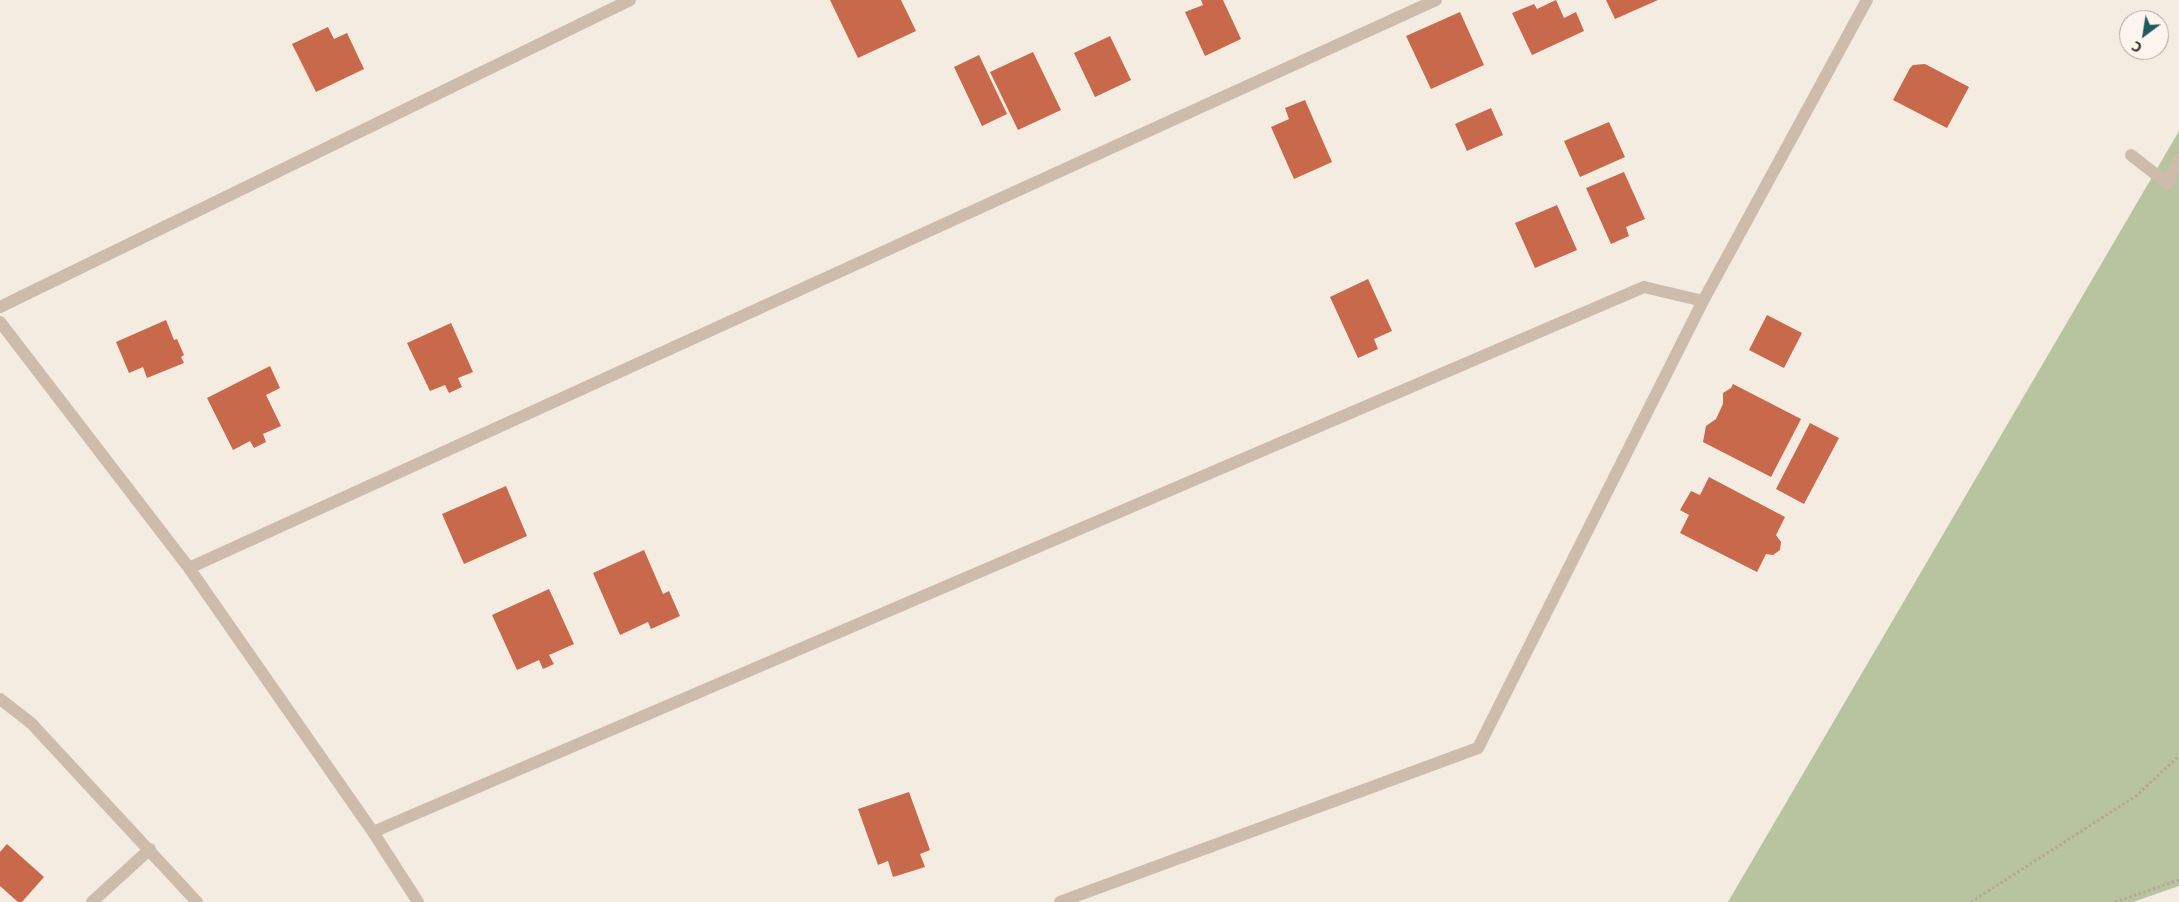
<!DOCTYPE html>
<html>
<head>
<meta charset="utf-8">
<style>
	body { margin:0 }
	#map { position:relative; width:2179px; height:902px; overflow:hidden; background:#f4ebe1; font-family:"Noto Sans",sans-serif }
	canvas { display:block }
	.north { position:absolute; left:2119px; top:10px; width:50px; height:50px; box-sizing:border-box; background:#fbf5ee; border:1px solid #aea6a0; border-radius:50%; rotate:211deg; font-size:14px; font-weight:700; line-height:20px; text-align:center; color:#3b302b }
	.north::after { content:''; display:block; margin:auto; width:18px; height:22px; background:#1f5a5e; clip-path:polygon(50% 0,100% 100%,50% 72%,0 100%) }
</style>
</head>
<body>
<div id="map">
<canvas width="2179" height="902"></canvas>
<div class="north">С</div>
</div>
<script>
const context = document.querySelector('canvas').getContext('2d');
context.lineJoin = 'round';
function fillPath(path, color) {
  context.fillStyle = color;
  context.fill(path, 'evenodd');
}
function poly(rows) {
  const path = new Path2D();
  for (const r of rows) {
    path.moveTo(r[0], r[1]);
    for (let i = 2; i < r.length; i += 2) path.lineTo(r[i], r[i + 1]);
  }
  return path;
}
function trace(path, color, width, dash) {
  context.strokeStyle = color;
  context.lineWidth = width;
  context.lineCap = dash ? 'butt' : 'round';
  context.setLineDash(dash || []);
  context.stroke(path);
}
fillPath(poly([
	[2179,131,2179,886,2133,902,1728,902]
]), '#b8c4a0');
fillPath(poly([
	[830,0,901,0,916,31,858,58],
	[1201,0,1223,0,1241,39,1205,56,1185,12,1203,5],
	[1556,0,1564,18,1576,12,1584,31,1532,55,1512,13,1534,4,1537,9],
	[1606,0,1658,0,1615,19],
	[1460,12,1484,65,1431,89,1406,36],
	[328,27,334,39,347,33,364,69,316,92,292,44],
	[1110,36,1131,80,1095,97,1074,53],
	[1033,52,1061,110,1018,130,990,72],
	[979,55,1007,114,982,126,954,67],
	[1925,64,1969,87,1947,128,1893,100,1910,68,1913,65],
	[1305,100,1332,162,1294,179,1271,127,1289,119,1285,108],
	[1491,108,1503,135,1467,151,1455,124],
	[1609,122,1625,157,1580,177,1564,141],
	[1624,172,1645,219,1626,227,1629,236,1611,244,1586,188],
	[1557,205,1577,250,1535,268,1515,223],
	[1368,279,1392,331,1374,339,1378,349,1358,358,1330,297],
	[1767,315,1802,333,1784,368,1749,350],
	[166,320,174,340,177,339,184,355,181,357,184,363,147,378,143,367,129,373,116,342],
	[451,323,473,372,458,378,462,387,449,393,445,385,430,391,407,343],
	[270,366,280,388,266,395,281,426,263,434,266,442,254,448,250,441,233,450,207,398],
	[1733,384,1801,419,1771,477,1703,442,1706,426,1716,419,1723,404,1723,393,1731,388],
	[1810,423,1839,438,1804,504,1776,489],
	[1709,477,1785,517,1776,535,1781,542,1780,550,1773,555,1766,554,1757,572,1680,533,1689,515,1680,510,1691,491,1700,495],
	[506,486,527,536,464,564,442,514],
	[644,550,663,594,669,591,680,616,651,629,648,622,620,635,593,573],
	[549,589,574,644,549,655,554,664,543,669,539,660,517,670,492,615],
	[909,792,930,850,920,854,925,867,893,877,888,861,878,865,858,809],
	[7,844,44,877,22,902,18,902,0,886,0,852]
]), '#c8694b');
trace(poly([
	[1971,902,2136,796,2179,756],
	[2115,902,2179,880]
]), '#b9a596', 3, [2.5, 2.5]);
trace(poly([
	[2131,155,2168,184,2179,159],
	[0,307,630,0],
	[0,322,189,568,373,832,418,902],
	[189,568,1436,0],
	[0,699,31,723,197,902],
	[373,832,1644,287,1703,301],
	[92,902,150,849],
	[1060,902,1478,748,1703,301,1867,0]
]), '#cdbbac', 12);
</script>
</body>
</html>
